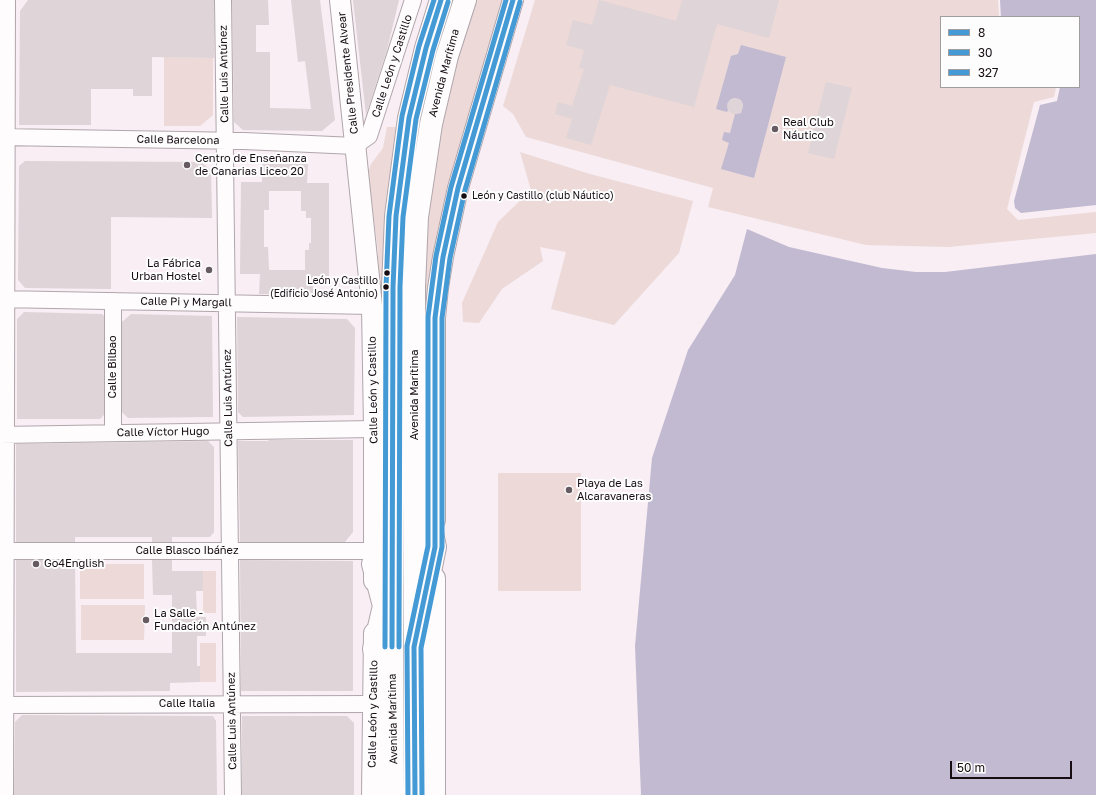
<!DOCTYPE html>
<html>
<head>
<meta charset="utf-8">
<style>
	body { margin:0 }
	#map { position:relative; width:1096px; height:795px; overflow:hidden; background:#f8eef4; font-family:"Golos Text",sans-serif }
	canvas { display:block }
	.legend { position:absolute; left:940px; top:16px; width:140px; height:72px; box-sizing:border-box; background:#fdfdfd; border:1px solid #a19d9f; margin:0; padding:5px 7px; list-style:none; font-size:12px; color:#160c12 }
	.legend li { display:flex; align-items:center; gap:8px; height:20px }
	.legend b { width:20px; border:1px solid #a19d9f }
	.scale { position:absolute; left:950px; top:761px; width:122px; height:18px; box-sizing:border-box; border:2px solid #160c12; border-top:0; padding-left:5px; font-size:12px; line-height:14px; white-space:nowrap; color:#160c12; -webkit-text-stroke:3px #fdfdfd; paint-order:stroke }
</style>
</head>
<body>
<div id="map">
<canvas width="1096" height="795"></canvas>
<ul class="legend">
<li><b style="height:5px;background:#449ad5"></b>8</li>
<li><b style="height:5px;background:#449ad5"></b>30</li>
<li><b style="height:5px;background:#449ad5"></b>327</li>
</ul>
<div class="scale">50 m</div>
</div>
<script>
const context = document.querySelector('canvas').getContext('2d');
context.lineJoin = 'round';
function fillPath(path, color) {
  context.fillStyle = color;
  context.fill(path, 'evenodd');
}
function poly(rows) {
  const path = new Path2D();
  for (const r of rows) {
    if (r.length === 3) {
      path.moveTo(r[0] + r[2], r[1]);
      path.arc(r[0], r[1], r[2], 0, 2 * Math.PI);
      continue;
    }
    path.moveTo(r[0], r[1]);
    for (let i = 2; i < r.length; i += 2) path.lineTo(r[i], r[i + 1]);
  }
  return path;
}
function trace(path, color, width, dash) {
  context.strokeStyle = color;
  context.lineWidth = width;
  context.lineCap = dash ? 'butt' : 'round';
  context.setLineDash(dash || []);
  context.stroke(path);
}
function label(font, color, halo, rows, align = 'center') {
  context.font = font + ' "Golos Text",sans-serif';
  context.lineWidth = 4;
  context.setLineDash([]);
  context.textBaseline = 'middle';
  context.strokeStyle = halo;
  context.fillStyle = color;
  for (const [text, x, y, turn = 0] of rows) {
    context.save();
    context.translate(x, y);
    context.rotate((+turn || 0) * Math.PI / 180);
    context.textAlign = isNaN(turn) ? turn : align;
    if (halo) context.strokeText(text, 0, 0);
    context.fillText(text, 0, 0);
    context.restore();
  }
}
fillPath(poly([
	[477,0,504,0,424,390,423,287,429,193,449,80],
	[535,0,998,0,999,17,941,17,941,87,1056,87,1054,97,1034,102,1007,209,1018,220,1096,212,1096,233,948,247,866,245,708,207,713,188,526,137,513,114,503,106],
	[164,57,213,58,213,115,200,126,164,126],
	[387,127,399,127,379,393,378,251,368,173,371,164,383,148],
	[520,152,590,174,693,201,679,253,614,325,551,309,566,252,540,247,543,261,502,289,479,323,463,322,462,303,498,222,531,190],
	[498,473,581,473,581,591,498,591],
	[80,564,144,564,144,599,80,599],
	[203,571,216,571,216,613,203,613],
	[81,605,145,605,144,640,81,640],
	[200,643,216,643,216,682,200,682]
]), '#ecd9d8');
fillPath(poly([
	[1000,0,1096,0,1096,205,1021,213,1015,208,1014,201,1040,105,1057,101,1060,87,1079,87,1079,17,1001,17],
	[741,45,786,57,754,178,721,169,729,143,722,140,724,132,730,133,735,114,741,113,743,105,741,100,734,98,728,103,728,110,727,112,716,109,731,56,738,54],
	[747,229,789,247,882,268,916,272,945,272,1096,254,1096,795,641,795,635,646,652,458,688,350,735,275]
]), '#c1bad1');
fillPath(poly([
	[28,0,214,0,214,58,152,57,152,96,133,96,133,89,91,89,91,125,19,125,20,11],
	[232,0,268,0,269,25,256,25,256,52,270,52,270,108,311,109,305,61,298,62,291,0,320,0,335,120,322,131,243,130,234,122],
	[353,0,399,0,387,50,366,115],
	[599,0,676,21,682,0,779,0,769,38,717,24,694,107,610,85,591,145,566,138,572,119,555,114,558,102,572,106,584,69,579,68,584,50,566,45,573,20,592,25],
	[826,82,852,88,834,159,808,153],
	[735,106,8],
	[25,161,201,162,211,170,212,218,111,217,111,289,25,288,18,280,19,166],
	[262,164,308,164,307,183,329,183,329,276,313,276,313,294,259,294,260,274,240,274,241,182,262,182],
	[269,191,301,191,301,211,306,211,306,218,311,218,311,243,309,243,309,250,305,250,305,270,269,270,268,247,264,247,264,210,269,210],
	[24,312,102,314,104,316,104,415,100,419,17,419,17,319],
	[131,314,212,316,213,417,128,418,122,412,122,322],
	[237,317,347,319,355,328,354,415,243,417,238,412],
	[268,440,353,440,353,532,345,542,240,542,238,441,269,441],
	[208,441,214,447,214,532,210,537,172,537,172,542,152,542,152,537,75,537,75,542,16,542,16,444],
	[16,560,75,560,76,653,172,653,172,595,153,595,152,560,172,560,172,571,203,571,203,591,196,591,197,617,206,617,206,636,197,636,197,666,200,666,200,682,170,683,170,691,16,692],
	[240,560,353,561,353,691,241,691],
	[22,715,213,716,216,721,217,795,14,795,15,722],
	[242,716,347,716,354,723,354,795,242,795]
]), '#dfd4d7');
const minor = poly([
	[223,0,233,795],
	[0,137,244,141,355,146,369,136,413,0],
	[0,299,372,306],
	[113,301,113,433],
	[0,435,374,429],
	[0,551,374,551],
	[0,705,373,704],
	[5,795,7,0]
]);
const tertiary = poly([
	[340,0,372,306,374,429,374,581],
	[435,520,435,318,438,288,443,257,458,188,513,0],
	[435,578,435,795],
	[372,795,374,633]
]);
const trunk = poly([
	[373,564,384,606],
	[424,601,435,547,424,496],
	[374,649,383,610],
	[393,795,392,649,393,287,396,216,409,118,426,48,441,0],
	[415,795,414,287,417,217,431,124,447,56,465,0]
]);
trace(minor, '#b0a6ac', 18);
trace(tertiary, '#b0a6ac', 22);
trace(trunk, '#b0a6ac', 24);
trace(minor, '#fefcfd', 16);
trace(tertiary, '#fefcfd', 20);
trace(trunk, '#fefcfd', 22);
trace(poly([
	[392,647,393,287,396,216,409,118,426,48,441,0],
	[415,795,414,647,435,547,435,318,443,257,458,188,513,0]
]), '#449ad5', 5);
trace(poly([
	[399,647,400,287,403,217,416,119,433,50,448,2],
	[422,795,421,648,442,547,442,318,450,258,465,190,520,2]
]), '#449ad5', 5);
trace(poly([
	[385,647,386,287,389,216,402,116,419,46,434,0],
	[408,795,407,646,428,546,428,317,436,256,451,187,506,0]
]), '#449ad5', 5);
for (const [x, y, r, color] of [
	[775,129,4,"#655b61"],
	[187,165,4,"#655b61"],
	[464,196,3.5,"#160c12"],
	[209,270,4,"#655b61"],
	[387,273,3.5,"#160c12"],
	[386,287,3.5,"#160c12"],
	[569,490,4,"#655b61"],
	[36,564,4,"#655b61"],
	[146,620,4,"#655b61"]
]) {
  const dot = new Path2D();
  dot.arc(x, y, r, 0, 2 * Math.PI);
  context.fillStyle = color;
  context.fill(dot);
  trace(dot, '#fdfdfd', 1.5);
}
label('10px', '#160c12', '#fdfdfd', [
	["León y Castillo (club Náutico)",472,196],
	["León y Castillo",378,281,"right"],
	["(Edificio José Antonio)",378,294,"right"]
], 'left');
label('11px', '#160c12', '#fdfdfd', [
	["Calle León y Castillo",392,66,-72],
	["Calle Presidente Alvear",348,73,-96],
	["Avenida Marítima",444,73,-75],
	["Calle Luis Antúnez",224,74,-91],
	["Calle Barcelona",178,140,1],
	["Calle Pi y Margall",186,302,1],
	["Calle Bilbao",113,367,-90],
	["Calle León y Castillo",373,390,-91],
	["Avenida Marítima",415,395,-90],
	["Calle Luis Antúnez",228,398,-91],
	["Calle Víctor Hugo",163,432,-1],
	["Calle Blasco Ibáñez",187,551],
	["Calle Italia",187,704],
	["Calle León y Castillo",373,714,-89],
	["Avenida Marítima",393,719,-91],
	["Calle Luis Antúnez",232,721,-91]
]);
label('11px', '#160c12', '#fdfdfd', [
	["Real Club",783,123],
	["Náutico",783,136],
	["Centro de Enseñanza",195,159],
	["de Canarias Liceo 20",195,172],
	["La Fábrica",201,264,"right"],
	["Urban Hostel",201,277,"right"],
	["Playa de Las",577,484],
	["Alcaravaneras",577,497],
	["Go4English",44,564],
	["La Salle -",154,614],
	["Fundación Antúnez",154,627]
], 'left');
</script>
</body>
</html>
